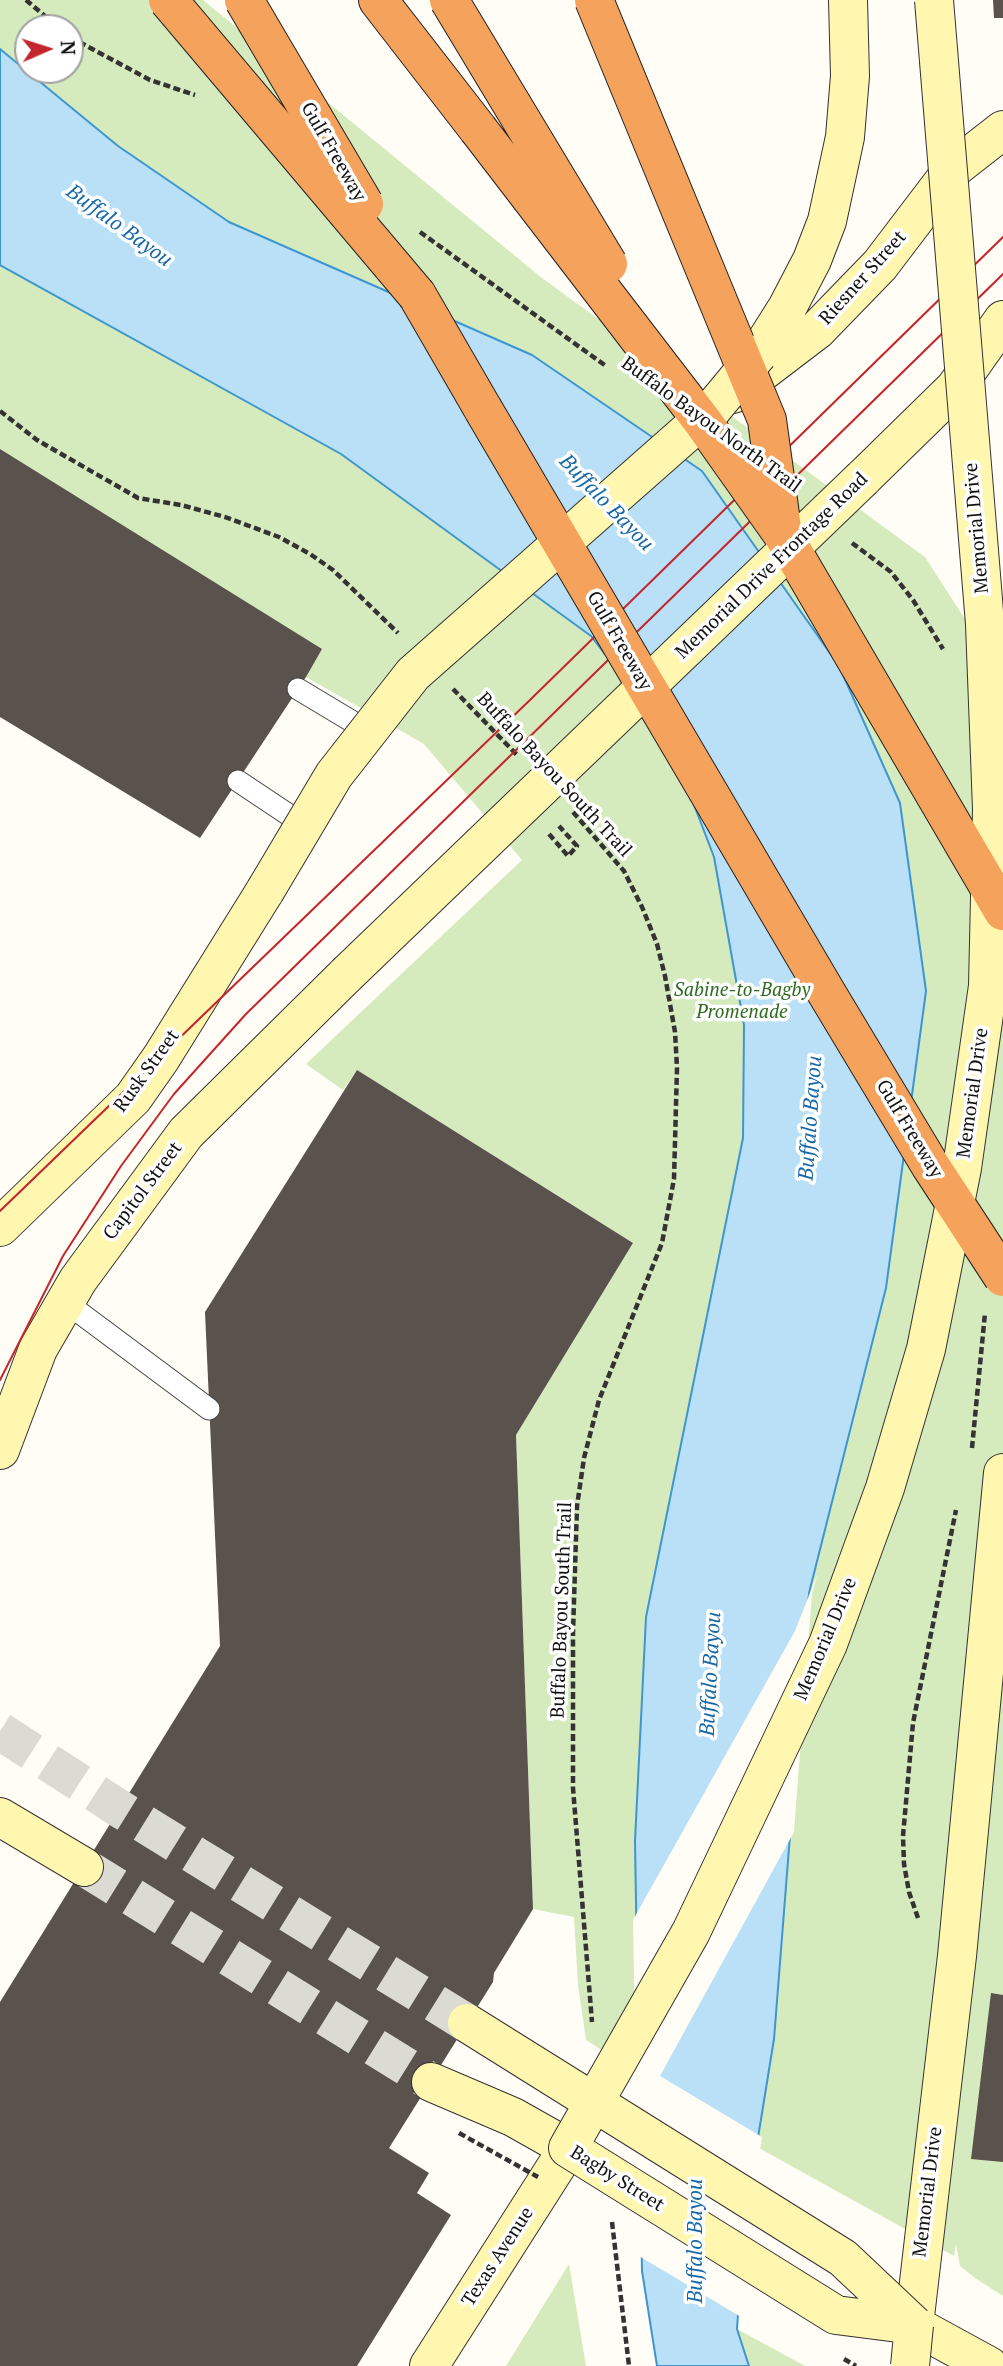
<!DOCTYPE html>
<html>
<head>
<meta charset="utf-8">
<style>
	body { margin:0 }
	#map { position:relative; width:1003px; height:2366px; overflow:hidden; background:#fffdf5; font-family:"PT Serif",serif }
	canvas { display:block }
	.north { position:absolute; left:14px; top:14px; width:70px; height:70px; box-sizing:border-box; background:#fff; border:2px solid #a0a0a0; border-radius:50%; rotate:87deg; font-size:19px; font-weight:700; line-height:28px; text-align:center; color:#111 }
	.north::after { content:''; display:block; margin:auto; width:24px; height:32px; background:#c4262e; clip-path:polygon(50% 0,100% 100%,50% 72%,0 100%) }
</style>
</head>
<body>
<div id="map">
<canvas width="1003" height="2366"></canvas>
<div class="north">N</div>
</div>
<script>
const context = document.querySelector('canvas').getContext('2d');
context.lineJoin = 'round';
function fillPath(path, color) {
  context.fillStyle = color;
  context.fill(path, 'evenodd');
}
function poly(rows) {
  const path = new Path2D();
  for (const r of rows) {
    path.moveTo(r[0], r[1]);
    for (let i = 2; i < r.length; i += 2) path.lineTo(r[i], r[i + 1]);
  }
  return path;
}
function trace(path, color, width, dash) {
  context.strokeStyle = color;
  context.lineWidth = width;
  context.lineCap = dash ? 'butt' : 'round';
  context.setLineDash(dash || []);
  context.stroke(path);
}
function label(font, color, halo, rows, align = 'center') {
  context.font = font + ' "PT Serif",serif';
  context.lineWidth = 7;
  context.setLineDash([]);
  context.textBaseline = 'middle';
  context.strokeStyle = halo;
  context.fillStyle = color;
  for (const [text, x, y, turn = 0] of rows) {
    context.save();
    context.translate(x, y);
    context.rotate((+turn || 0) * Math.PI / 180);
    context.textAlign = isNaN(turn) ? turn : align;
    if (halo) context.strokeText(text, 0, 0);
    context.fillText(text, 0, 0);
    context.restore();
  }
}
fillPath(poly([
	[0,0,203,0,542,278,925,557,1003,678,1003,2296,975,2278,960,2266,956,2244,954,2256,757,2147,586,2040,578,1985,574,1917,533,1909,516,1435,633,1243,357,1070,343,1090,306,1064,522,860,424,744,306,677,0,449],
	[28,28,70,28,70,70,28,70],
	[569,2264,586,2366,506,2366],
	[737,2329,805,2366,749,2366]
]), '#d5ebbd');
const water = poly([
	[0,49,118,146,229,222,532,355,702,471,839,666,900,803,926,991,886,1288,809,1593,774,2039,744,2224,737,2329,749,2366,657,2366,642,2271,635,1841,646,1617,743,1138,744,1025,714,857,668,737,591,636,341,454,0,265,0,49]
]);
fillPath(water, '#b9e0f7');
trace(water, '#3f96cf', 2);
fillPath(poly([
	[817,1575,812,1594,794,1832,660,2076,762,2137,748,2224,741,2317,639,2256,633,1920,795,1631]
]), '#fffdf5');
fillPath(poly([
	[993,0,1003,0,1003,18,994,18],
	[0,449,322,649,306,677,200,838,0,717],
	[357,1070,633,1243,516,1435,533,1909,494,1973,493,1982,389,2148,429,2173,417,2193,451,2215,357,2366,0,2366,0,2002,220,1646,205,1312],
	[991,1993,1003,1995,1003,2162,971,2159]
]), '#5a524d');
trace(poly([
	[0,1731,120,1809,467,2023],
	[84,1867,431,2082]
]), '#dbdad3', 38, [38, 19]);
const lane = poly([
	[298,689,368,731],
	[238,781,304,825],
	[64,1301,209,1409]
]);
const secondary = poly([
	[758,354,787,308,812,260,827,221,845,137,850,76,848,0],
	[733,394,817,330,880,265,953,169,1003,130],
	[863,478,955,388,1003,320],
	[0,1227,133,1098,161,1058,265,891],
	[0,1450,38,1349,78,1280,186,1133,346,975],
	[0,1817,84,1867],
	[429,2366,568,2148,513,2117,431,2082],
	[989,2366,914,2325,957,1956,1003,1473]
]);
const highway = poly([
	[378,0,478,129],
	[417,295,483,409]
]);
trace(lane, '#444', 23);
trace(secondary, '#333', 40);
trace(highway, '#222', 40);
trace(poly([
	[26,0,59,28],
	[70,37,150,80,195,95],
	[420,232,606,366],
	[0,411,37,440,138,498,181,505,225,517,279,537,310,554,333,570,398,633],
	[852,543,891,572,913,600,943,649],
	[453,689,518,756],
	[573,812,624,871,642,907,657,944,665,976,675,1032,677,1068,674,1179,662,1243,599,1400,584,1458,577,1506,573,1633,573,1788,592,2022],
	[549,834,568,856,577,846,559,826],
	[972,1448,985,1313],
	[918,1918,909,1892,904,1864,903,1836,913,1723,956,1510],
	[612,2222,629,2366],
	[844,2359,856,2366]
]), '#333', 4.5, [7, 3.5]);
trace(lane, '#fff', 21);
trace(secondary, '#fff6b0', 38);
trace(highway, '#f5a25d', 38);
trace(poly([
	[0,1211,531,699,1003,237],
	[0,1380,63,1256,121,1166,174,1094,246,1014,1003,274]
]), '#c4262e', 2);
const secondaryBridge = poly([
	[265,891,334,775,413,674,710,412,758,354],
	[346,975,863,478],
	[467,2023,843,2258,914,2325],
	[914,2325,836,2315,568,2148,691,1932,828,1644,885,1488,926,1349,962,1168,988,986,992,809,985,624,934,0],
	[910,2366,914,2325]
]);
const highwayBridge = poly([
	[168,0,417,295],
	[244,0,364,204],
	[449,0,608,264],
	[594,0,767,420,782,529],
	[478,129,703,422,783,535,1003,911],
	[483,409,826,992,930,1165,1003,1277]
]);
trace(secondaryBridge, '#333', 40, []);
trace(highwayBridge, '#222', 40, []);
trace(poly([
	[459,2133,538,2177]
]), '#333', 4.5, [7, 3.5]);
trace(secondaryBridge, '#fff6b0', 38);
trace(highwayBridge, '#f5a25d', 38);
label('19px', '#111', '#fff', [
	["Gulf Freeway",333,152,60],
	["Riesner Street",863,278,-48],
	["Buffalo Bayou North Trail",711,425,36],
	["Memorial Drive",977,528,-95],
	["Memorial Drive Frontage Road",772,566,-44],
	["Gulf Freeway",619,641,60],
	["Buffalo Bayou South Trail",554,775,47],
	["Rusk Street",147,1071,-54],
	["Memorial Drive",973,1093,-82],
	["Gulf Freeway",909,1129,59],
	["Capitol Street",143,1191,-53],
	["Buffalo Bayou South Trail",562,1610,-88],
	["Memorial Drive",826,1639,-67],
	["Bagby Street",617,2179,32],
	["Memorial Drive",928,2192,-83],
	["Texas Avenue",498,2257,-57]
]);
label('italic 19px', '#2f6b1f', '#fff', [
	["Sabine-to-Bagby",742,991],
	["Promenade",742,1013]
]);
label('italic 21px', '#1768a6', '#fff', [
	["Buffalo Bayou",119,226,36],
	["Buffalo Bayou",606,503,46],
	["Buffalo Bayou",811,1118,-86],
	["Buffalo Bayou",711,1674,-87],
	["Buffalo Bayou",696,2241,-90]
]);
</script>
</body>
</html>
